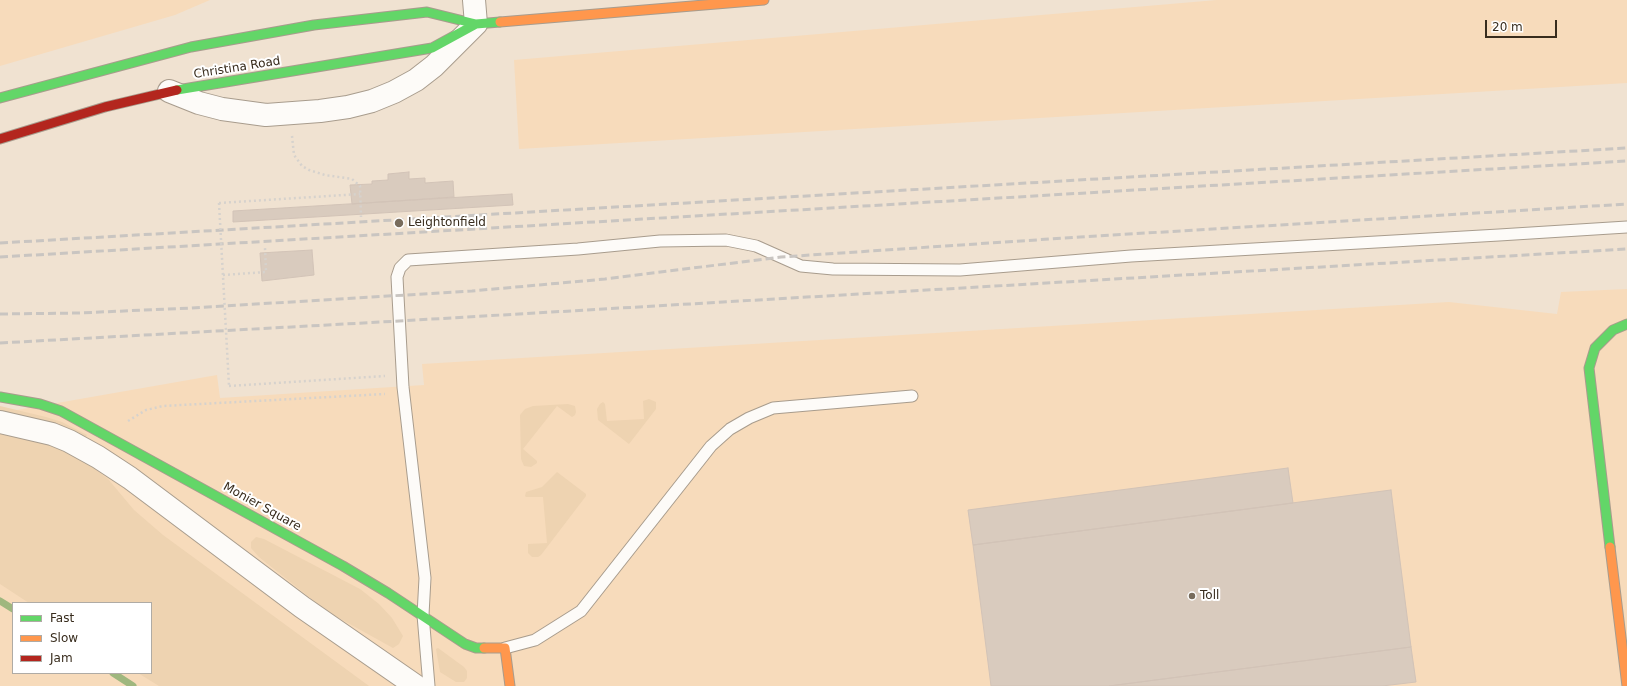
<!DOCTYPE html>
<html>
<head>
<meta charset="utf-8">
<style>
	body { margin:0 }
	#map { position:relative; width:1627px; height:686px; overflow:hidden; background:#f0e2d1; font-family:"DejaVu Sans",sans-serif }
	canvas { display:block }
	.legend { position:absolute; left:12px; top:602px; width:140px; height:72px; box-sizing:border-box; background:#fff; border:1px solid #afaba5; margin:0; padding:5px 7px; list-style:none; font-size:12px; color:#382c1d }
	.legend li { display:flex; align-items:center; gap:8px; height:20px }
	.legend b { width:20px; border:1px solid #afaba5 }
	.scale { position:absolute; left:1485px; top:20px; width:72px; height:18px; box-sizing:border-box; border:2px solid #382c1d; border-top:0; padding-left:5px; font-size:12px; line-height:14px; white-space:nowrap; color:#382c1d; -webkit-text-stroke:3px #fff; paint-order:stroke }
</style>
</head>
<body>
<div id="map">
<canvas width="1627" height="686"></canvas>
<ul class="legend">
<li><b style="height:5px;background:#63d668"></b>Fast</li>
<li><b style="height:5px;background:#ff974d"></b>Slow</li>
<li><b style="height:5px;background:#b3261e"></b>Jam</li>
</ul>
<div class="scale">20 m</div>
</div>
<script>
const context = document.querySelector('canvas').getContext('2d');
context.lineJoin = 'round';
function fillPath(path, color) {
  context.fillStyle = color;
  context.fill(path, 'evenodd');
}
function poly(rows) {
  const path = new Path2D();
  for (const r of rows) {
    path.moveTo(r[0], r[1]);
    for (let i = 2; i < r.length; i += 2) path.lineTo(r[i], r[i + 1]);
  }
  return path;
}
function trace(path, color, width, dash) {
  context.strokeStyle = color;
  context.lineWidth = width;
  context.lineCap = dash ? 'butt' : 'round';
  context.setLineDash(dash || []);
  context.stroke(path);
}
function label(font, color, halo, rows, align = 'center') {
  context.font = font + ' "DejaVu Sans",sans-serif';
  context.lineWidth = 4;
  context.setLineDash([]);
  context.textBaseline = 'middle';
  context.strokeStyle = halo;
  context.fillStyle = color;
  for (const [text, x, y, turn = 0] of rows) {
    context.save();
    context.translate(x, y);
    context.rotate((+turn || 0) * Math.PI / 180);
    context.textAlign = isNaN(turn) ? turn : align;
    if (halo) context.strokeText(text, 0, 0);
    context.fillText(text, 0, 0);
    context.restore();
  }
}
fillPath(poly([
	[0,0,210,0,175,15,0,66],
	[1217,0,1627,0,1627,83,519,149,514,60],
	[1627,289,1627,686,0,686,0,413,217,375,220,398,424,385,422,364,1449,302,1557,314,1561,292],
	[13,603,151,603,151,673,13,673]
]), '#f7dbbb');
fillPath(poly([
	[649,399,656,402,656,409,629,444,598,420,597,409,600,404,603,402,605,404,607,421,644,419,643,401],
	[568,404,575,406,576,412,575,415,572,417,557,406,523,449,537,461,537,463,531,467,524,466,521,459,520,415,525,409,533,406],
	[0,406,46,417,62,422,87,435,85,439,0,412],
	[0,432,18,433,69,451,85,462,108,479,134,510,163,535,369,686,159,686,138,673,151,673,151,603,29,603,0,584],
	[557,472,586,494,586,496,541,555,538,557,532,557,528,553,528,544,547,543,543,497,526,497,525,496,526,492,542,487],
	[256,537,264,539,360,589,379,604,392,618,403,636,399,644,393,648,328,612,259,557,251,548,251,542],
	[438,648,464,667,467,671,467,678,464,682,456,682,440,672,436,649]
]), '#eed3b1');
trace(poly([
	[0,601,13,609],
	[113,673,133,686]
]), '#9fb77e', 7);
const building = poly([
	[409,172,409,179,425,178,425,183,453,181,454,197,352,204,350,185,372,184,372,181,388,180,388,174,409,172],
	[512,194,513,205,233,222,233,211,512,194],
	[312,250,314,275,262,281,260,253,312,250],
	[1288,468,1293,503,973,545,968,510,1288,468],
	[1391,490,1411,647,1109,686,991,686,973,545,1391,490],
	[1411,647,1416,682,1382,686,1109,686,1411,647]
]);
fillPath(building, '#d9cbbe');
trace(building, '#d2c3b7', 1);
const lane = poly([
	[505,648,535,640,581,611,711,446,730,429,749,418,773,408,912,396],
	[429,686,423,615,425,578,403,387,398,296,397,277,400,268,408,260,578,249,660,241,726,240,756,246,801,266,833,269,960,270,1131,256,1499,235,1627,227]
]);
const street = poly([
	[169,91,199,103,222,109,266,115,320,111,348,107,372,101,394,92,416,80,434,66,476,24,474,0],
	[0,422,52,434,69,441,98,457,130,478,302,607,416,686]
]);
const fast = poly([
	[177,90,432,48,476,24],
	[0,98,191,47,314,25,427,12,476,24,500,22],
	[0,397,40,404,61,411,343,566,388,593,465,644,476,648,484,648],
	[1610,547,1589,368,1595,348,1613,330,1627,324]
]);
const slow = poly([
	[500,22,764,0],
	[1610,547,1627,686],
	[484,648,505,648,510,686]
]);
const jam = poly([
	[0,139,105,107,177,90]
]);
trace(lane, '#a89c8d', 13);
trace(street, '#a89c8d', 24);
trace(fast, '#a89c8d', 11);
trace(slow, '#a89c8d', 11);
trace(jam, '#a89c8d', 11);
trace(poly([
	[292,136,294,155,302,166,309,170,325,175,352,179,360,186,361,217],
	[219,203,360,194],
	[223,275,266,272,265,248],
	[229,386,385,376],
	[128,421,146,410,163,406,385,394]
]), '#d6d2cd', 2.5, [2, 3]);
trace(lane, '#fdfbf8', 11);
trace(street, '#fdfbf8', 22);
trace(fast, '#63d668', 9);
trace(slow, '#ff974d', 9);
trace(jam, '#b3261e', 9);
trace(poly([
	[0,243,1627,148],
	[0,257,1627,161],
	[0,314,78,313,191,308,472,291,605,279,781,257,1080,237,1627,204],
	[0,343,399,321,1627,249]
]), '#c9c5c1', 3, [8, 4]);
trace(poly([
	[219,203,229,386]
]), '#d6d2cd', 2.5, [2, 3]);
for (const [x, y, r, color] of [
	[399,223,5,"#786c5c"],
	[1192,596,4,"#786c5c"]
]) {
  const dot = new Path2D();
  dot.arc(x, y, r, 0, 2 * Math.PI);
  context.fillStyle = color;
  context.fill(dot);
  trace(dot, '#fff', 1.5);
}
label('12px', '#382c1d', '#fff', [
	["Christina Road",237,68,-9],
	["Monier Square",262,507,29]
]);
label('12px', '#382c1d', '#fff', [
	["Leightonfield",408,223],
	["Toll",1200,596]
], 'left');
</script>
</body>
</html>
